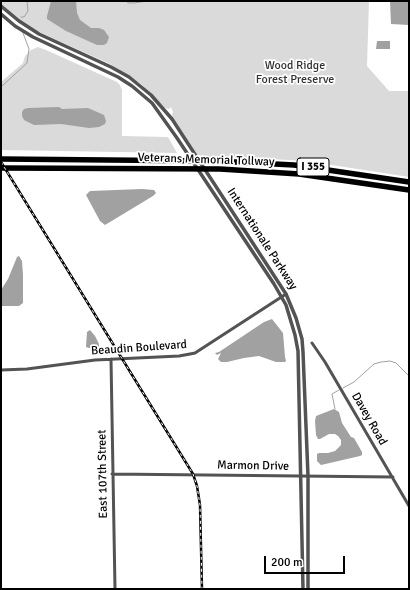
<!DOCTYPE html>
<html>
<head>
<meta charset="utf-8">
<style>
	body { margin:0 }
	#map { position:relative; width:410px; height:590px; overflow:hidden; background:#fff; font-family:Signika,sans-serif }
	canvas { display:block }
	.frame { position:absolute; inset:0; border:2px solid #000; pointer-events:none }
	.scale { position:absolute; left:264px; top:556px; width:81px; height:18px; box-sizing:border-box; border:2px solid #000; border-top:0; padding-left:5px; font-size:12px; line-height:14px; white-space:nowrap; color:#000; -webkit-text-stroke:3px #fff; paint-order:stroke }
</style>
</head>
<body>
<div id="map">
<canvas width="410" height="590"></canvas>
<div class="frame"></div>
<div class="scale">200 m</div>
</div>
<script>
const context = document.querySelector('canvas').getContext('2d');
context.lineJoin = 'round';
function fillPath(path, color) {
  context.fillStyle = color;
  context.fill(path, 'evenodd');
}
function poly(rows) {
  const path = new Path2D();
  for (const r of rows) {
    path.moveTo(r[0], r[1]);
    for (let i = 2; i < r.length; i += 2) path.lineTo(r[i], r[i + 1]);
  }
  return path;
}
function trace(path, color, width, dash) {
  context.strokeStyle = color;
  context.lineWidth = width;
  context.lineCap = dash ? 'butt' : 'round';
  context.setLineDash(dash || []);
  context.stroke(path);
}
function label(font, color, halo, rows, align = 'center') {
  context.font = font + ' Signika,sans-serif';
  context.lineWidth = 3.5;
  context.setLineDash([]);
  context.textBaseline = 'middle';
  context.strokeStyle = halo;
  context.fillStyle = color;
  for (const [text, x, y, turn = 0] of rows) {
    context.save();
    context.translate(x, y);
    context.rotate((+turn || 0) * Math.PI / 180);
    context.textAlign = isNaN(turn) ? turn : align;
    if (halo) context.strokeText(text, 0, 0);
    context.fillText(text, 0, 0);
    context.restore();
  }
}
fillPath(poly([
	[1,1,369,1,367,66,389,91,409,91,409,177,306,161,234,157,202,157,197,154,173,118,172,114,173,112,171,107,169,109,165,108,141,84,110,64,37,31,18,19,1,4],
	[38,47,46,50,117,82,120,85,122,90,122,136,168,137,177,153,1,150,1,82,23,63,25,56,31,50]
]), '#dadada');
fillPath(poly([
	[51,1,76,1,77,13,80,20,91,28,99,28,104,30,109,37,107,43,104,45,97,45,66,31,47,19,47,16],
	[390,1,409,1,409,25,391,24],
	[377,41,390,41,390,49,376,49],
	[59,107,62,109,88,108,104,115,106,121,105,124,99,127,89,128,61,124,34,125,24,120,22,116,22,112,24,109,28,108],
	[142,189,154,190,156,193,153,196,105,225,100,221,86,195,90,191],
	[19,256,22,261,23,275,23,303,19,306,1,306,1,290,8,279,17,257],
	[272,319,283,333,285,357,286,361,285,362,276,362,259,356,244,358,227,362,221,362,218,359,221,353,217,355,215,353,219,352,264,322],
	[90,330,95,336,99,344,99,347,89,348,86,347,87,332],
	[334,409,339,412,342,423,351,437,354,438,362,452,362,455,360,456,321,465,317,461,317,454,319,453,328,453,335,451,341,445,341,440,338,436,335,434,329,434,320,439,318,439,316,435,315,421,316,416]
]), '#a1a1a1');
trace(poly([
	[127,1,128,3,134,3,147,1],
	[21,17,24,17,28,11,27,1],
	[1,20,2,20],
	[1,87,27,63,29,49,23,33],
	[343,388,354,382,374,364,381,362,390,361,396,363,409,376],
	[335,409,332,394,339,390]
]), '#a1a1a1', 1);
trace(poly([
	[312,343,325,362,409,506],
	[111,359,115,589],
	[1,370,27,369,95,360,179,356,190,354,195,353,286,294],
	[112,474,393,477]
]), '#535353', 3);
trace(poly([
	[1,6,19,21,39,34,111,67,129,77,151,95,172,119,185,139,286,294,296,318,302,339,303,352,308,476,308,589],
	[1,14,15,26,33,37,118,77,132,86,152,103,177,138,274,284,286,305,295,335,298,351,303,589]
]), '#535353', 3.5);
trace(poly([
	[1,159,216,161,294,165,409,182],
	[1,168,220,169,299,174,409,190]
]), '#000', 5.5);
const rail = poly([
	[1,162,193,474,197,486,200,505,202,589]
]);
trace(rail, '#000', 2.5);
trace(rail, '#fff', 1, [3]);
for (const [x, y, w] of [
	[313,167,32]
]) {
  const box = new Path2D();
  box.roundRect(x - w / 2, y - 9, w, 18, 3);
  context.fillStyle = '#fff';
  context.fill(box);
  trace(box, '#000', 1);
}
label('bold 11px', '#000', null, [
	["I 355",313,167]
]);
label('12px', '#313131', '#fff', [
	["Wood Ridge",295,66],
	["Forest Preserve",295,80]
]);
label('12px', '#000', '#fff', [
	["Veterans Memorial Tollway",206,160,2],
	["Internationale Parkway",262,239,57],
	["Beaudin Boulevard",139,348,-4],
	["Davey Road",369,419,60],
	["Marmon Drive",253,466,1],
	["East 107th Street",103,474,-91]
]);
</script>
</body>
</html>
